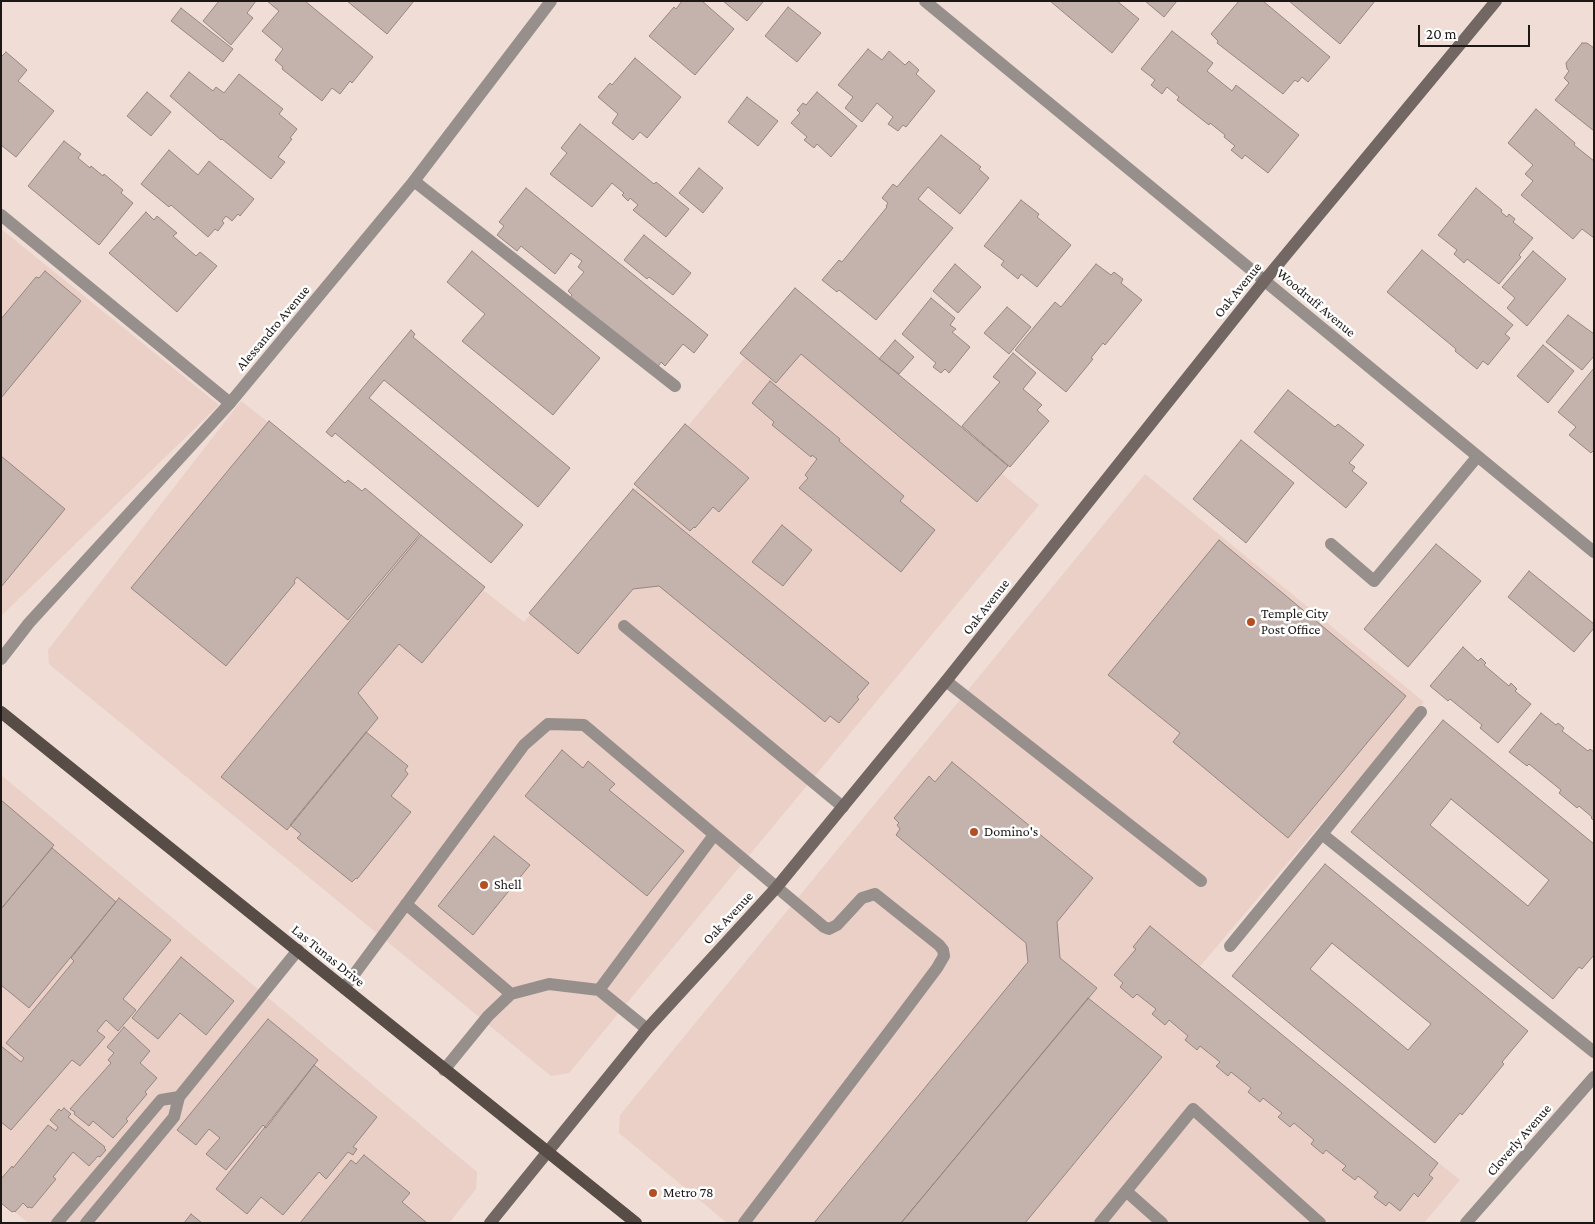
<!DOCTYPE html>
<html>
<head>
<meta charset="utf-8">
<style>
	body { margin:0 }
	#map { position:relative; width:1595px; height:1224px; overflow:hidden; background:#efddd6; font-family:"Crimson Pro",serif }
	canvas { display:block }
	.frame { position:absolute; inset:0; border:2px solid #1d1715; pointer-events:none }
	.scale { position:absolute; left:1418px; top:25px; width:112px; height:22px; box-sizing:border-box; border:2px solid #1d1715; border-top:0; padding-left:6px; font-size:15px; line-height:18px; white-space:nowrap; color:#1d1715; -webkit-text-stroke:4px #fff; paint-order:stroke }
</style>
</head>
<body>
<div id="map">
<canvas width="1595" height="1224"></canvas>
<div class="frame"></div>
<div class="scale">20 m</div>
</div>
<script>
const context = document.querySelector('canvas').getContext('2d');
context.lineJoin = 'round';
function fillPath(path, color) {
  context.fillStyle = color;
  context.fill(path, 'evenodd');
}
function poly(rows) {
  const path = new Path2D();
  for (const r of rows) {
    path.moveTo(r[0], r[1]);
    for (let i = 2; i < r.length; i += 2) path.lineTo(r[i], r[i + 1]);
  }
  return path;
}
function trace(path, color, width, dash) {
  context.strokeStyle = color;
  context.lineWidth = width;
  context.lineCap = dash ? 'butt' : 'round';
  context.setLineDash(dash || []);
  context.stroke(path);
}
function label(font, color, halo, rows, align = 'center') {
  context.font = font + ' "Crimson Pro",serif';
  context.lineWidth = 5;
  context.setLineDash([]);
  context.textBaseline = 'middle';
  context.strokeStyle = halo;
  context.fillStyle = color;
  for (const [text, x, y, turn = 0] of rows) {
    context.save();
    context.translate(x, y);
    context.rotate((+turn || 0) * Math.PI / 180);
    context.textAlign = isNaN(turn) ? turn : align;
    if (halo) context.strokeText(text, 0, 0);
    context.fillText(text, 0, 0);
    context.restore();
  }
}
fillPath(poly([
	[1,229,219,405,1,616],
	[794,299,1039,505,569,1073,551,1076,49,664,48,650,241,401,524,622],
	[1145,474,1424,702,1196,971,1460,1180,1424,1223,727,1223,619,1133,620,1115],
	[1,775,477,1172,476,1189,449,1223,28,1223,1,1200]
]), '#ead0c6');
const building = poly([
	[219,1,256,1,247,13,253,18,231,45,203,21,219,1],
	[267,1,305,1,373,57,352,83,350,81,340,94,332,88,322,101,282,69,283,67,275,60,283,49,262,31,279,11,267,1],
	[347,1,414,1,387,34,347,1],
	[682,1,702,1,734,29,695,75,649,36,674,7,676,9,682,1],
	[723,1,763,1,763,2,747,21,723,1],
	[1050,1,1117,1,1139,19,1112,53,1050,1],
	[1145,1,1177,1,1164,17,1145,1],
	[1239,1,1263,1,1330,57,1308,82,1302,77,1298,82,1295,80,1283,94,1217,43,1218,41,1211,34,1239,1],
	[1289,1,1375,1,1340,44,1289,1],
	[788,7,821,33,797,62,765,36,788,7],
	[181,8,233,49,223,62,171,21,181,8],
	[1172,31,1213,63,1207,71,1232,91,1236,85,1299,135,1268,173,1245,155,1242,159,1231,150,1235,146,1224,137,1225,135,1210,123,1209,125,1177,100,1179,97,1167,87,1162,94,1151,85,1155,80,1141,69,1172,31],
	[1582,43,1587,43,1594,48,1594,131,1555,100,1569,83,1564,78,1569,71,1567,69,1566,63,1582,43],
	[868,49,882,60,889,51,905,65,909,61,919,70,916,74,935,91,906,127,903,125,898,131,888,124,893,117,877,103,862,122,845,108,853,97,838,85,868,49],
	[6,52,27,70,18,81,54,111,16,157,1,145,1,57,6,52],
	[635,58,681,97,647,138,640,132,633,140,612,123,618,114,598,97,610,83,612,85,635,58],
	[189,72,213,91,216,87,224,93,239,74,283,109,279,114,297,129,290,138,292,139,278,157,285,162,271,179,222,139,221,140,170,96,189,72],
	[147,92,171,112,151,136,127,116,147,92],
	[817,92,857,126,831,157,817,144,814,148,804,140,807,137,791,123,800,113,797,110,803,103,806,105,817,92],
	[747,97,778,121,758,146,728,122,747,97],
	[1536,109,1575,143,1574,145,1594,161,1594,238,1582,229,1573,239,1521,195,1533,181,1525,174,1533,165,1508,143,1536,109],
	[580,124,654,184,656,182,689,209,666,237,633,210,638,205,630,198,628,201,622,195,624,193,612,183,592,207,550,174,567,153,561,148,580,124],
	[941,135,981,167,979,169,989,178,960,214,928,187,918,199,953,228,876,320,839,290,837,292,822,280,839,260,842,262,887,207,886,206,888,203,882,198,893,184,897,187,941,135],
	[64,141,81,154,78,158,90,168,91,166,103,176,104,174,123,190,121,193,133,203,99,245,28,186,64,141],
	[169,150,198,175,209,161,254,199,240,216,238,214,232,221,226,216,222,221,224,223,218,231,215,229,208,237,171,205,169,207,141,184,169,150],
	[699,168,723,188,703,213,679,193,699,168],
	[526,188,708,335,694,353,683,344,665,366,661,362,657,368,570,298,572,295,568,291,584,272,578,267,582,261,571,253,555,274,521,246,517,251,497,235,504,226,499,222,526,188],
	[1476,188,1502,210,1501,212,1507,217,1509,214,1515,219,1513,222,1533,238,1519,255,1521,257,1499,284,1467,259,1464,263,1454,254,1457,250,1438,235,1476,188],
	[1021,200,1039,214,1037,217,1071,245,1037,287,1021,274,1018,279,1001,265,1004,261,984,246,1021,200],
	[146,212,154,220,157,216,177,233,173,236,196,256,200,252,217,266,177,312,109,253,146,212],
	[644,235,691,273,673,295,649,277,647,279,624,260,644,235],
	[1422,250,1513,325,1505,334,1510,338,1488,365,1483,361,1477,369,1455,351,1456,349,1387,292,1422,250],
	[472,251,600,358,553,415,462,341,485,314,447,282,472,251],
	[1533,251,1566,279,1527,326,1507,308,1515,298,1502,287,1533,251],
	[955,264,981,287,958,313,933,291,955,264],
	[1096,264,1111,275,1114,272,1123,279,1121,283,1142,300,1105,345,1103,343,1091,358,1093,359,1066,392,1015,350,1055,302,1061,307,1096,264],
	[45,271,81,301,1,398,1,319,36,277,39,278,45,271],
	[795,288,1008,466,977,502,801,354,776,383,740,353,795,288],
	[931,298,955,318,950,325,956,329,952,332,970,347,949,373,945,369,941,373,933,367,936,363,902,334,931,298],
	[1007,307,1031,327,1009,354,984,333,1007,307],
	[1568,315,1594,334,1594,356,1582,370,1546,342,1568,315],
	[411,330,415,334,413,337,570,468,538,507,384,380,369,398,523,525,491,563,335,433,332,437,326,432,411,330],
	[895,340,914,357,899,374,879,359,895,340],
	[1543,345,1574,371,1548,403,1517,376,1543,345],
	[1013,353,1036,373,1023,389,1042,405,1037,410,1049,421,1010,467,962,426,1000,382,993,377,1013,353],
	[1594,368,1594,450,1591,453,1569,435,1576,427,1558,412,1594,368],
	[770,381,840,439,839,441,904,496,900,501,935,530,901,572,799,488,808,478,805,475,817,459,812,455,811,457,772,425,774,422,752,403,770,381],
	[1288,390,1335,427,1338,424,1364,445,1349,463,1355,467,1352,471,1367,483,1346,508,1254,432,1288,390],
	[269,421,345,483,348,480,362,491,365,488,420,534,348,620,297,577,294,581,295,583,226,666,131,588,269,421],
	[685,424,749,478,719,512,713,507,695,528,694,527,690,531,634,484,685,424],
	[1241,440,1294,483,1246,543,1193,499,1241,440],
	[1,456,65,509,1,587,1,456],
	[633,489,869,683,857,697,859,699,839,723,830,716,825,722,659,586,633,589,578,654,529,613,633,489],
	[782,525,812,550,783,586,752,562,782,525],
	[421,535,485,587,422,663,399,644,358,693,378,718,287,830,221,777,421,535],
	[1219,540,1406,696,1288,838,1173,742,1180,733,1108,675,1219,540],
	[1436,544,1481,581,1408,667,1364,629,1436,544],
	[1529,571,1594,624,1594,628,1574,652,1508,597,1529,571],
	[1463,647,1478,661,1481,658,1486,663,1484,665,1509,686,1511,683,1517,689,1515,691,1531,704,1498,743,1480,728,1482,725,1450,699,1448,701,1430,686,1463,647],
	[1541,713,1556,725,1558,723,1564,728,1562,731,1588,751,1590,749,1594,752,1594,821,1591,818,1592,817,1579,806,1577,808,1559,793,1561,790,1529,764,1527,766,1509,752,1541,713],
	[1443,720,1594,844,1594,955,1582,969,1579,967,1553,999,1351,832,1443,720],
	[1451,799,1549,880,1528,906,1430,825,1451,799],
	[366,732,408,766,405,770,408,774,391,796,411,812,357,879,356,878,352,882,297,838,301,834,290,825,366,732],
	[562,750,583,768,588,761,615,784,609,790,684,851,647,896,525,796,562,750],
	[952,762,1093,878,1057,922,1060,958,1097,988,901,1223,814,1223,1028,962,1026,943,896,835,900,829,897,825,899,823,894,818,929,776,935,782,952,762],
	[1,800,54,845,1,909,1,800],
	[494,836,530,865,473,935,438,906,494,836],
	[52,848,116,902,29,1008,1,985,1,909,52,848],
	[1325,864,1528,1031,1502,1062,1504,1064,1462,1115,1460,1113,1435,1143,1232,976,1325,864],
	[1332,943,1431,1024,1408,1050,1310,969,1332,943],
	[119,898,171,940,123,999,136,1010,118,1031,106,1020,97,1031,105,1037,80,1066,72,1060,11,1130,1,1122,1,1046,21,1062,24,1058,6,1043,74,961,71,958,119,898],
	[1150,926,1438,1163,1429,1175,1433,1178,1418,1197,1414,1193,1400,1211,1389,1202,1386,1206,1374,1197,1378,1192,1358,1176,1355,1180,1342,1170,1346,1166,1326,1150,1323,1154,1311,1144,1314,1140,1294,1123,1290,1127,1278,1117,1282,1113,1263,1098,1260,1102,1248,1092,1251,1088,1231,1072,1228,1076,1216,1066,1220,1062,1200,1046,1197,1050,1185,1040,1188,1036,1169,1020,1165,1025,1152,1014,1156,1009,1137,994,1133,998,1120,987,1123,983,1114,975,1136,949,1133,947,1150,926],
	[181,957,234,1001,206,1035,180,1013,158,1039,132,1018,181,957],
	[1088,998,1162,1057,1025,1223,901,1223,1088,998],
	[268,1019,318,1060,266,1128,263,1125,226,1170,206,1154,220,1138,209,1129,196,1145,177,1130,268,1019],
	[124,1027,150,1051,140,1063,157,1078,145,1092,147,1094,126,1119,128,1121,113,1138,93,1121,89,1126,74,1114,75,1112,70,1109,111,1063,108,1060,114,1053,107,1047,124,1027],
	[314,1065,377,1117,353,1147,357,1149,353,1155,348,1152,326,1179,319,1172,283,1215,261,1197,247,1214,216,1189,314,1065],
	[64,1108,71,1114,68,1117,105,1147,104,1148,106,1150,100,1157,98,1156,89,1166,73,1152,53,1177,56,1179,32,1208,29,1207,28,1208,23,1203,15,1212,14,1211,12,1212,1,1203,1,1179,12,1166,13,1168,48,1125,56,1131,58,1127,50,1120,59,1109,61,1111,64,1108],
	[364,1155,410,1193,402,1202,427,1223,300,1223,351,1160,356,1164,364,1155],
	[191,1214,202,1223,184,1223,191,1214]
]);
fillPath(building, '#c4b2ac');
trace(building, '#988781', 1);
trace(poly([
	[414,181,675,386],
	[1,215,230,403],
	[1331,544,1374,581,1477,457],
	[624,626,843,807],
	[946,681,1201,881],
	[1421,712,1322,834,1594,1052],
	[406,904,511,994],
	[1230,946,1322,834],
	[344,988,524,745,548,724,584,725,824,927,829,929,837,925,862,898,875,894,939,945,943,950,944,956,937,968,898,1020,744,1223],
	[599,990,714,835],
	[444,1070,488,1016,511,994,549,984,599,990,647,1029],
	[1126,1191,1162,1223],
	[57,1223,161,1100,179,1097,298,950],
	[86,1223,174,1117,179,1097],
	[1100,1223,1193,1109,1320,1223]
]), '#968f8c', 12);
trace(poly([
	[925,1,1594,552],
	[1,659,29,623,230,403,414,181,551,1],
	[1466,1223,1594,1077]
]), '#968f8c', 12);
trace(poly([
	[490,1223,647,1029,776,888,946,681,1265,280,1496,1]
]), '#726763', 12);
trace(poly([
	[1,712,636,1223]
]), '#584c47', 12);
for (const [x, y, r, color] of [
	[1251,622,5,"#b44e23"],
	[974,832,5,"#b44e23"],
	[484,885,5,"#b44e23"],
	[653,1193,5,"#b44e23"]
]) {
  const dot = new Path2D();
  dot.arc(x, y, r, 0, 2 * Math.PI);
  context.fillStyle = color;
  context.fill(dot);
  trace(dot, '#fff', 2);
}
label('14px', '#1d1715', '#fff', [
	["Oak Avenue",1238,290,-51],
	["Woodruff Avenue",1316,303,40],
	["Alessandro Avenue",273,328,-50],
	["Oak Avenue",986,607,-52],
	["Oak Avenue",728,918,-47],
	["Las Tunas Drive",328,956,39],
	["Cloverly Avenue",1519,1140,-49]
]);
label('14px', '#1d1715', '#fff', [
	["Temple City",1261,614],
	["Post Office",1261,630],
	["Domino's",984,832],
	["Shell",494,885],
	["Metro 78",663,1193]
], 'left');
</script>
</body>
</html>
